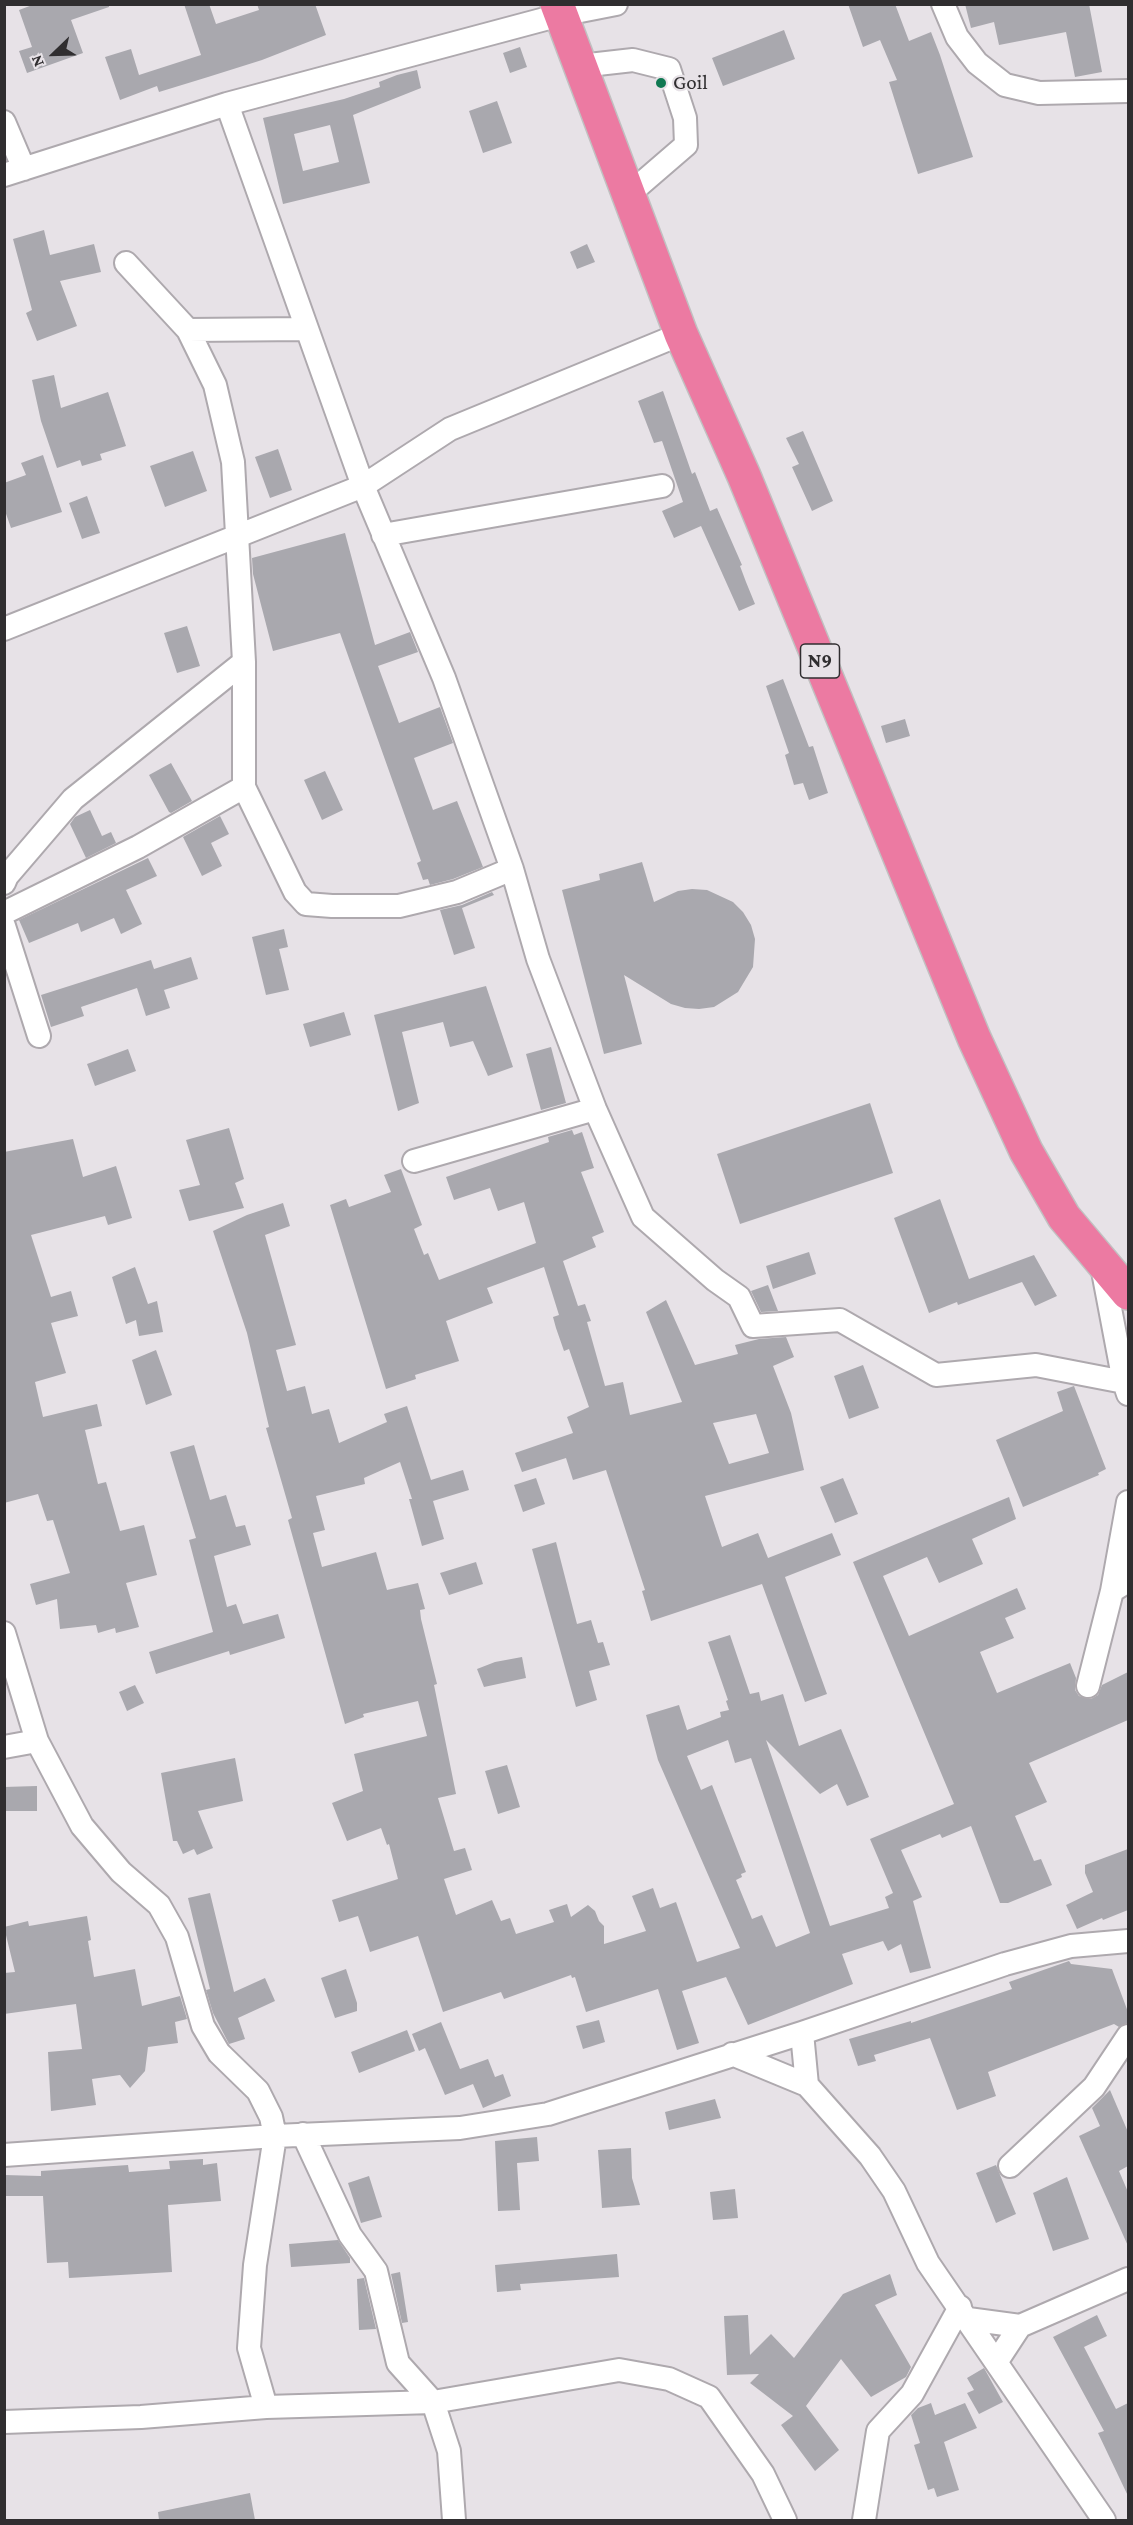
<!DOCTYPE html>
<html>
<head>
<meta charset="utf-8">
<style>
	body { margin:0 }
	#map { position:relative; width:1133px; height:2525px; overflow:hidden; background:#e7e2e7; font-family:"Crimson Pro",serif }
	canvas { display:block }
	.frame { position:absolute; inset:0; border:6px solid #302e30; pointer-events:none }
	.north { position:absolute; left:24px; top:24px; width:60px; height:60px; -webkit-text-stroke:4px #e7e2e7; paint-order:stroke; rotate:247deg; font-size:16px; font-weight:700; line-height:24px; text-align:center; color:#302e30 }
	.north::after { content:''; display:block; margin:auto; width:21px; height:27px; background:#302e30; clip-path:polygon(50% 0,100% 100%,50% 72%,0 100%) }
</style>
</head>
<body>
<div id="map">
<canvas width="1133" height="2525"></canvas>
<div class="frame"></div>
<div class="north">N</div>
</div>
<script>
const context = document.querySelector('canvas').getContext('2d');
context.lineJoin = 'round';
function fillPath(path, color) {
  context.fillStyle = color;
  context.fill(path, 'evenodd');
}
function poly(rows) {
  const path = new Path2D();
  for (const r of rows) {
    path.moveTo(r[0], r[1]);
    for (let i = 2; i < r.length; i += 2) path.lineTo(r[i], r[i + 1]);
  }
  return path;
}
function trace(path, color, width, dash) {
  context.strokeStyle = color;
  context.lineWidth = width;
  context.lineCap = dash ? 'butt' : 'round';
  context.setLineDash(dash || []);
  context.stroke(path);
}
function label(font, color, halo, rows, align = 'center') {
  context.font = font + ' "Crimson Pro",serif';
  context.lineWidth = 4.5;
  context.setLineDash([]);
  context.textBaseline = 'middle';
  context.strokeStyle = halo;
  context.fillStyle = color;
  for (const [text, x, y, turn = 0] of rows) {
    context.save();
    context.translate(x, y);
    context.rotate((+turn || 0) * Math.PI / 180);
    context.textAlign = isNaN(turn) ? turn : align;
    if (halo) context.strokeText(text, 0, 0);
    context.fillText(text, 0, 0);
    context.restore();
  }
}
fillPath(poly([
	[35,4,109,4,109,7,71,20,83,53,27,73,19,51,32,47,19,10],
	[184,4,209,4,216,24,259,10,257,4,315,4,326,35,262,60,208,77,159,92,157,86,120,100,105,57,131,49,139,75,201,55],
	[848,4,895,4,909,41,931,32,940,55,973,157,918,174,889,82,897,80,880,40,863,47],
	[965,4,1089,4,1102,72,1075,77,1066,32,999,45,994,22,971,28],
	[784,30,795,59,723,86,712,58],
	[520,47,527,67,510,73,503,53],
	[417,70,421,88,353,115,370,183,283,204,263,118,344,99,380,87,379,82,397,75],
	[330,125,339,162,303,171,294,134],
	[497,101,512,143,483,153,469,111],
	[44,230,50,255,94,244,101,272,60,281,77,326,37,341,26,313,32,310,13,239],
	[587,244,595,262,577,269,570,252],
	[54,375,61,408,108,392,126,446,100,454,102,460,82,466,80,460,57,468,41,421,32,380],
	[663,391,692,474,695,472,710,511,717,508,742,565,740,566,746,582,755,604,739,611,701,526,674,538,662,511,683,502,662,441,654,443,638,401],
	[803,431,833,501,812,511,792,467,799,464,786,438],
	[278,449,292,490,270,498,255,457],
	[193,451,207,491,165,507,150,466],
	[43,455,62,512,11,528,4,508,4,483,26,475,21,463],
	[87,496,100,533,82,539,69,503],
	[345,533,375,645,410,632,418,652,378,666,399,723,440,707,453,743,414,758,433,810,457,801,483,867,453,879,430,885,428,879,423,880,417,863,421,861,340,633,273,651,253,574,252,558],
	[187,626,200,666,177,673,164,633],
	[783,679,809,747,813,746,828,793,809,800,803,783,794,785,785,755,789,753,766,686],
	[905,719,910,736,886,743,881,726],
	[171,763,192,801,171,813,169,812,149,775],
	[325,771,343,810,322,820,304,780],
	[90,810,102,836,111,832,116,843,86,858,70,824,75,817],
	[220,816,229,834,211,843,222,866,202,876,183,837],
	[148,858,157,876,126,890,142,924,121,934,114,918,81,932,78,923,29,943,19,920],
	[642,862,654,902,678,891,692,889,707,890,733,902,743,912,751,925,755,939,753,967,738,992,714,1007,699,1009,685,1008,671,1004,624,975,642,1044,604,1054,562,890,600,880,599,874],
	[492,892,494,895,462,908,475,948,454,955,440,910,462,905],
	[284,929,288,947,279,949,289,990,266,995,252,937],
	[191,957,198,979,164,990,170,1008,146,1016,137,988,81,1007,84,1016,51,1027,41,995,151,960,154,969],
	[486,986,513,1067,488,1076,473,1041,450,1047,443,1022,402,1032,419,1103,398,1111,374,1015],
	[344,1012,351,1035,310,1047,303,1024],
	[551,1047,566,1103,541,1110,526,1054],
	[128,1049,136,1071,95,1086,87,1064],
	[870,1103,893,1173,740,1224,717,1154],
	[229,1128,244,1179,235,1183,244,1208,189,1221,179,1190,200,1185,186,1140],
	[572,1130,574,1135,582,1132,594,1168,581,1172,604,1232,592,1237,596,1247,563,1261,578,1306,585,1304,591,1321,587,1322,605,1386,623,1382,630,1415,682,1402,646,1312,666,1300,695,1365,738,1354,735,1345,759,1339,786,1337,794,1357,773,1366,791,1413,804,1470,705,1496,722,1547,758,1533,768,1558,832,1533,841,1555,785,1577,827,1694,805,1702,762,1584,651,1621,642,1591,645,1590,606,1470,573,1480,566,1458,522,1472,515,1453,573,1433,567,1417,589,1407,569,1349,564,1351,556,1328,553,1317,559,1315,544,1267,487,1288,493,1303,446,1321,459,1361,415,1375,416,1379,386,1389,330,1205,346,1199,349,1207,391,1192,384,1175,401,1169,422,1225,414,1229,424,1255,428,1253,439,1280,536,1243,524,1202,498,1211,490,1188,454,1200,446,1177,549,1142,548,1137],
	[756,1414,769,1453,729,1464,713,1423],
	[73,1139,83,1177,116,1166,132,1218,108,1225,105,1216,31,1235,51,1297,71,1291,78,1316,51,1323,66,1373,35,1382,43,1417,97,1404,102,1426,85,1430,98,1484,106,1482,120,1531,144,1525,157,1575,126,1583,139,1627,116,1633,115,1628,98,1633,96,1625,60,1629,57,1599,36,1605,30,1584,70,1573,53,1520,47,1521,38,1494,4,1503,4,1152],
	[940,1199,969,1279,1034,1255,1057,1296,1035,1306,1022,1282,958,1305,957,1302,929,1313,894,1218],
	[283,1203,290,1226,265,1235,296,1345,276,1350,287,1391,305,1386,312,1414,329,1409,339,1443,387,1422,384,1414,407,1406,431,1480,463,1470,469,1490,433,1501,444,1539,422,1546,409,1499,412,1499,400,1462,364,1478,365,1484,316,1496,325,1530,313,1533,322,1567,376,1552,387,1590,418,1583,425,1609,420,1610,421,1619,437,1684,434,1685,456,1794,438,1798,454,1851,465,1848,472,1870,444,1879,456,1915,492,1900,501,1921,510,1918,516,1934,554,1922,549,1910,567,1904,571,1917,588,1905,595,1911,599,1921,604,1926,604,1944,646,1931,632,1896,653,1888,660,1908,676,1902,697,1962,740,1948,658,1760,646,1715,679,1705,687,1730,721,1717,720,1712,729,1710,726,1701,728,1700,708,1642,730,1635,750,1694,759,1692,761,1701,783,1694,799,1746,841,1729,869,1797,847,1806,837,1784,820,1794,766,1740,830,1926,889,1908,885,1897,893,1893,870,1839,954,1804,853,1562,1009,1497,1016,1519,972,1539,983,1564,939,1583,927,1557,883,1576,909,1636,1017,1588,1026,1609,1005,1618,1014,1638,980,1652,997,1693,1070,1663,1076,1678,1075,1690,1079,1696,1091,1699,1098,1695,1102,1685,1128,1672,1128,1720,1029,1763,1047,1802,1015,1816,1034,1861,1041,1859,1052,1885,1008,1903,1000,1903,971,1826,942,1838,940,1834,901,1850,922,1897,913,1901,931,1968,910,1973,901,1944,888,1951,883,1941,842,1954,853,1984,748,2025,726,1977,682,1991,699,2043,677,2050,658,1989,586,2012,575,1977,572,1978,571,1975,504,1999,501,1992,443,2012,418,1936,370,1952,358,1916,339,1922,332,1900,398,1879,389,1844,387,1845,381,1828,347,1841,332,1803,363,1791,354,1754,427,1736,418,1701,363,1714,364,1717,345,1724,288,1520,292,1518,266,1428,269,1427,247,1333,213,1231,247,1215],
	[728,1740,735,1763,751,1758,810,1933,776,1947,762,1915,752,1919,736,1880,742,1877,741,1874,746,1872,712,1785,701,1790,687,1756],
	[809,1252,816,1274,773,1289,766,1266],
	[135,1267,148,1304,157,1301,163,1332,139,1336,136,1320,126,1324,112,1277],
	[768,1285,778,1311,761,1312,751,1291],
	[156,1350,172,1395,146,1405,132,1360],
	[863,1365,879,1408,849,1419,834,1376],
	[1074,1386,1106,1469,1098,1473,1099,1475,1023,1507,996,1440,1063,1411,1057,1392],
	[194,1445,210,1500,226,1495,236,1527,245,1525,251,1545,214,1556,227,1607,236,1604,243,1624,278,1614,285,1638,230,1655,229,1651,156,1674,149,1652,213,1632,189,1540,196,1538,170,1452],
	[536,1478,545,1504,523,1512,514,1485],
	[843,1478,858,1514,835,1523,820,1487],
	[556,1542,577,1624,591,1620,598,1643,603,1642,610,1665,589,1671,597,1700,576,1707,532,1549],
	[476,1562,483,1584,449,1595,440,1573],
	[522,1657,526,1678,484,1687,477,1669,495,1662],
	[135,1685,144,1703,127,1711,119,1692],
	[235,1758,243,1801,198,1811,213,1848,197,1855,194,1849,183,1854,177,1841,173,1841,161,1773],
	[507,1765,520,1807,498,1814,485,1771],
	[37,1786,37,1811,4,1811,4,1787],
	[1128,1849,1128,1910,1103,1920,1102,1918,1077,1929,1066,1905,1093,1892,1085,1873,1085,1865],
	[210,1893,234,1992,265,1978,275,2001,238,2018,245,2039,229,2044,213,2013,206,1990,210,1989,188,1898],
	[87,1916,91,1940,88,1941,94,1977,135,1969,142,2006,180,1996,187,2019,175,2022,178,2043,148,2047,145,2071,130,2088,120,2075,92,2079,96,2105,51,2111,48,2052,82,2049,76,2004,4,2014,4,1973,15,1972,4,1927,28,1921,29,1926],
	[1069,1961,1071,1964,1112,1969,1128,2012,1128,2023,1119,2027,1114,2024,988,2072,996,2096,957,2110,930,2038,874,2055,876,2061,858,2066,849,2039,911,2021,911,2023,1012,1989,1009,1982],
	[346,1969,357,2003,357,2011,335,2018,321,1978],
	[599,2020,605,2042,583,2049,576,2026],
	[441,2022,460,2069,488,2059,495,2077,503,2074,511,2096,483,2108,473,2084,445,2095,425,2048,419,2051,412,2034],
	[407,2030,415,2051,359,2073,351,2052],
	[1110,2090,1128,2132,1128,2166,1119,2171,1128,2192,1128,2246,1079,2136,1100,2126,1092,2108],
	[715,2099,721,2118,669,2130,665,2112],
	[537,2137,539,2161,517,2163,520,2210,498,2211,495,2141],
	[631,2148,632,2178,640,2205,602,2208,598,2150],
	[203,2159,203,2165,217,2163,221,2201,168,2205,172,2272,69,2278,68,2262,47,2263,43,2196,4,2196,4,2175,41,2176,41,2171,128,2165,129,2172,170,2169,169,2161],
	[996,2165,1016,2214,996,2223,976,2173],
	[369,2176,382,2217,361,2223,348,2183],
	[1067,2177,1089,2239,1053,2251,1033,2193],
	[735,2189,738,2218,713,2220,710,2192],
	[338,2240,350,2258,350,2263,291,2267,289,2244],
	[617,2254,619,2277,520,2284,521,2290,497,2292,495,2265],
	[400,2272,408,2322,402,2323,391,2274],
	[890,2274,897,2295,875,2305,911,2367,906,2377,871,2397,841,2359,806,2406,839,2450,815,2471,781,2425,793,2416,750,2383,759,2374,727,2375,724,2316,748,2315,750,2355,771,2334,794,2358,843,2294],
	[364,2278,376,2329,359,2330,357,2279],
	[1097,2315,1107,2336,1084,2347,1116,2409,1128,2403,1128,2496,1098,2433,1104,2431,1053,2337],
	[984,2368,1003,2402,979,2414,967,2393,974,2390,967,2378],
	[931,2403,935,2415,965,2403,977,2428,944,2442,959,2490,937,2497,934,2488,928,2490,914,2445,920,2443,911,2415,918,2408],
	[250,2493,255,2520,159,2520,158,2512]
]), '#a9a8ae');
const minor = poly([
	[943,4,957,37,977,63,1005,85,1039,93,1128,91],
	[580,66,633,60,669,69,685,118,686,145,628,195],
	[227,104,363,486,444,678,512,869,538,959,595,1109,643,1217,715,1280,739,1297,753,1326,840,1320,936,1375,1036,1365,1124,1382],
	[4,122,24,169],
	[4,175,227,104,560,15,616,4],
	[126,263,188,330,215,385,233,462,244,662,244,787,295,892,306,904,332,906,399,906,457,892,512,869],
	[188,330,307,329],
	[383,535,662,486],
	[4,629,363,486,450,429,681,334],
	[4,883,7,876,73,799,244,662],
	[4,913,138,847,244,787],
	[4,926,39,1036],
	[414,1161,595,1109],
	[1102,1266,1124,1382,1128,1394],
	[1112,1591,1128,1502],
	[4,1633,37,1741,82,1826,121,1872,159,1905,177,1937,203,2026,219,2053,258,2091,271,2117,275,2136,255,2265,249,2348,266,2407],
	[1088,1686,1112,1591,1128,1581],
	[4,1747,37,1741],
	[802,2033,807,2085],
	[732,2054,807,2085,870,2156,894,2191,928,2263,1104,2520],
	[303,2134,350,2235,376,2271,398,2363,433,2402,619,2370,669,2379,709,2397,763,2474,785,2520],
	[4,2155,275,2136,460,2128,548,2114,802,2033,1005,1964,1071,1946,1128,1941],
	[1010,2166,1094,2087,1128,2036],
	[968,2319,1020,2326,1128,2279],
	[997,2361,1020,2326],
	[4,2422,141,2417,266,2407,433,2402,449,2451,454,2520],
	[864,2520,878,2431,912,2394,960,2307]
]);
const highway = poly([
	[557,4,681,334,744,476,974,1038,1026,1151,1064,1217,1128,1293]
]);
trace(minor, '#aea9ae', 26);
trace(highway, '#c1c0c1', 36);
trace(minor, '#fff', 22);
trace(highway, '#ec7aa2', 33);
for (const [x, y, r, color] of [
	[661,83,6,"#107952"]
]) {
  const dot = new Path2D();
  dot.arc(x, y, r, 0, 2 * Math.PI);
  context.fillStyle = color;
  context.fill(dot);
  trace(dot, '#e7e2e7', 2);
}
for (const [x, y, w] of [
	[820,661,39]
]) {
  const box = new Path2D();
  box.roundRect(x - w / 2, y - 17, w, 34, 4.5);
  context.fillStyle = '#e7e2e7';
  context.fill(box);
  trace(box, '#302e30', 1.5);
}
label('bold 20px', '#302e30', null, [
	["N9",820,661]
]);
label('21px', '#302e30', '#e7e2e7', [
	["Goil",673,83]
], 'left');
</script>
</body>
</html>
